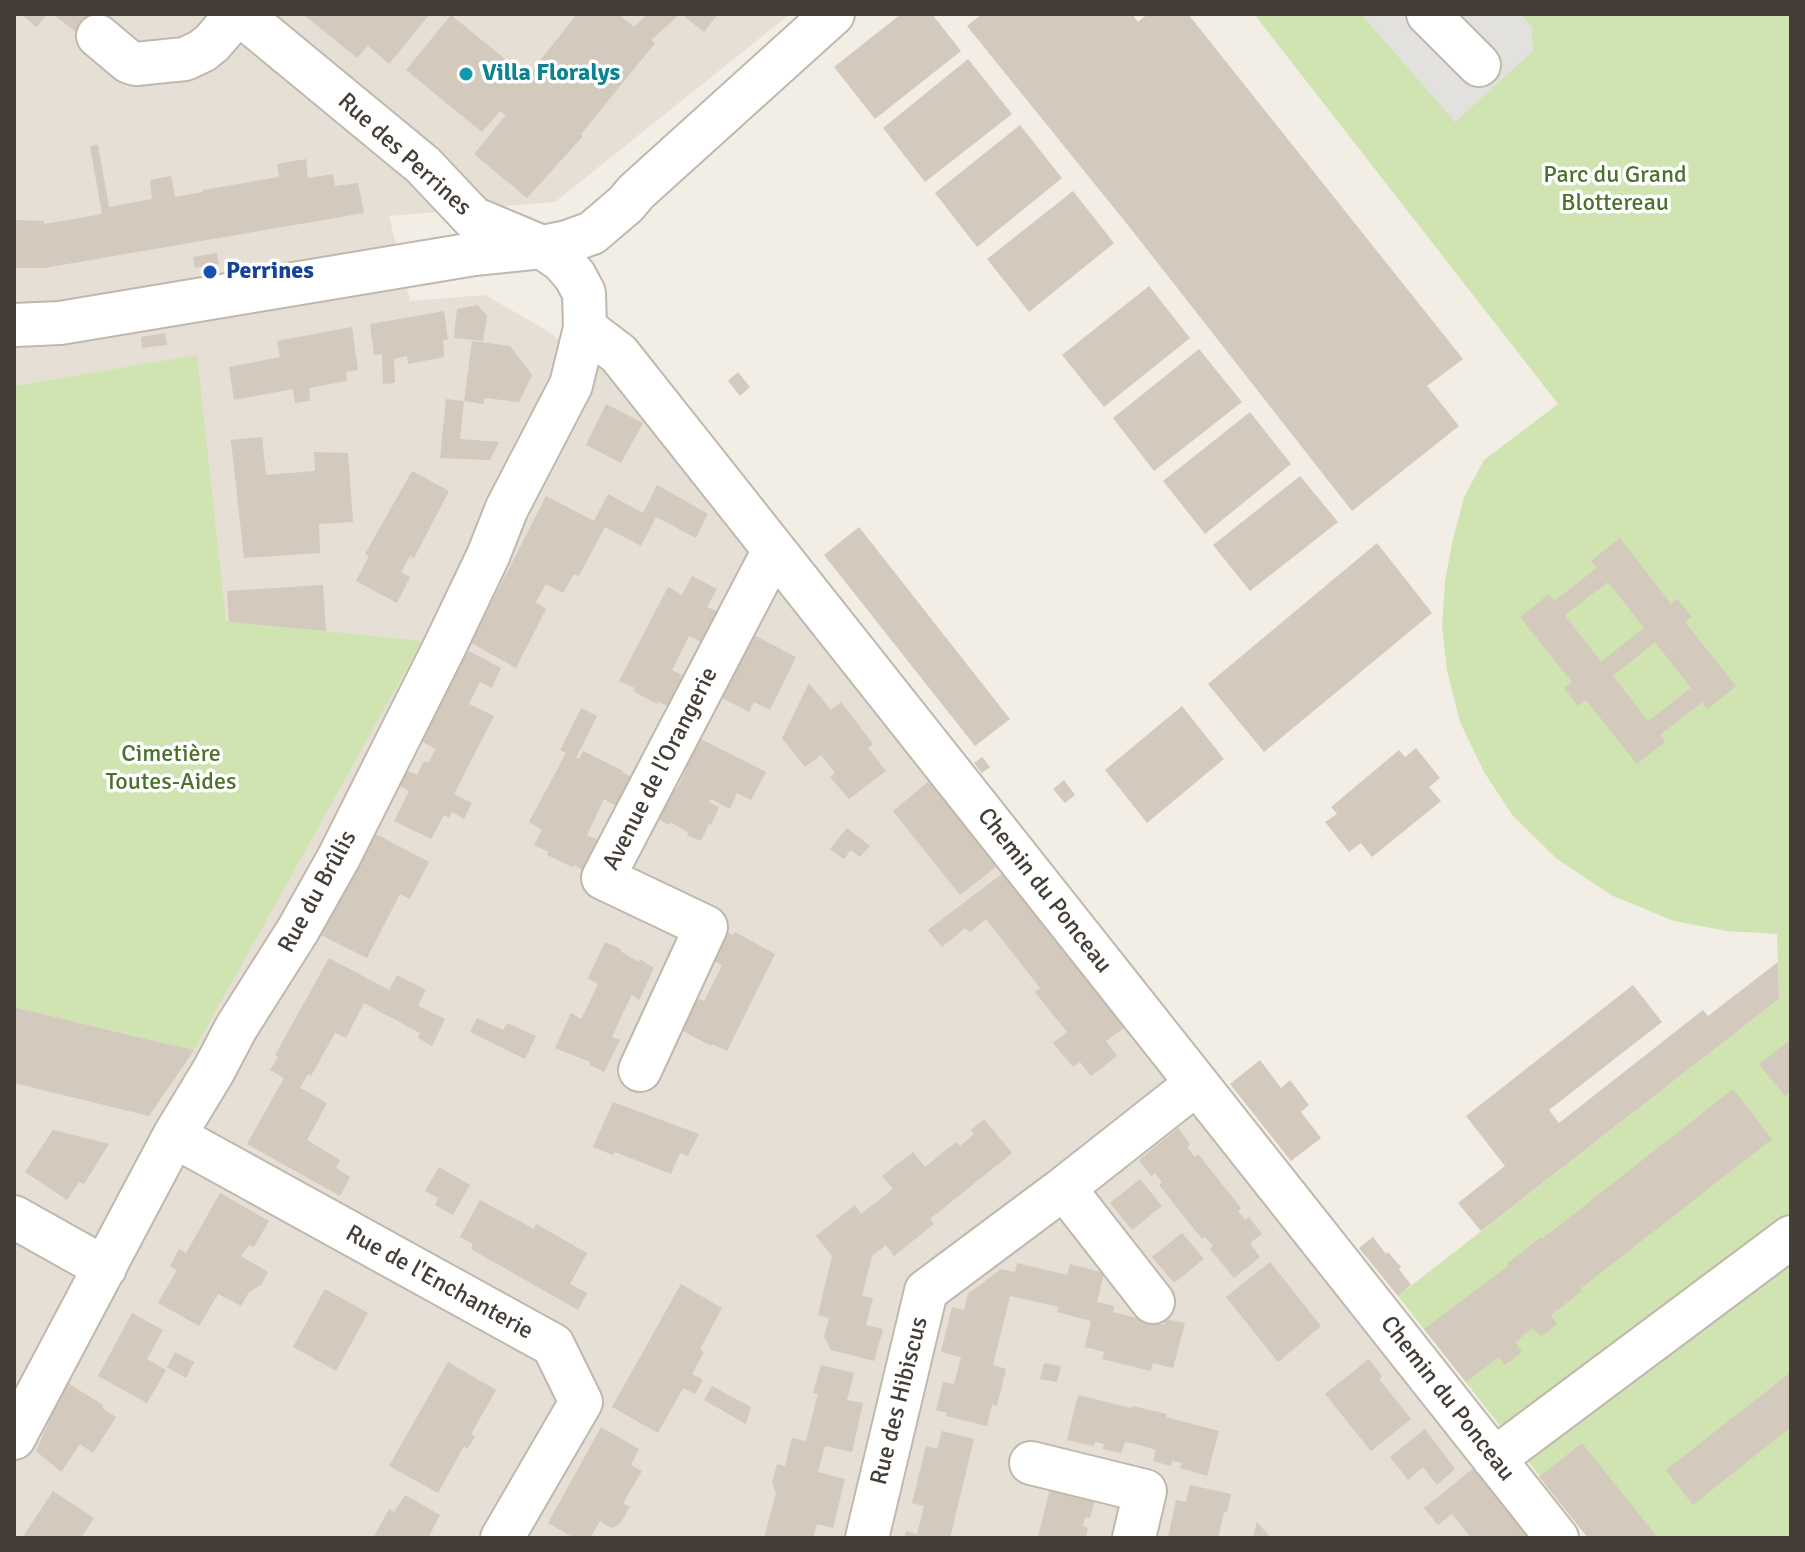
<!DOCTYPE html>
<html>
<head>
<meta charset="utf-8">
<style>
	body { margin:0 }
	#map { position:relative; width:1805px; height:1552px; overflow:hidden; background:#f2eee6; font-family:Signika,sans-serif }
	canvas { display:block }
	.frame { position:absolute; inset:0; border:16px solid #443e36; pointer-events:none }
</style>
</head>
<body>
<div id="map">
<canvas width="1805" height="1552"></canvas>
<div class="frame"></div>
</div>
<script>
const context = document.querySelector('canvas').getContext('2d');
context.lineJoin = 'round';
function fillPath(path, color) {
  context.fillStyle = color;
  context.fill(path, 'evenodd');
}
function poly(rows) {
  const path = new Path2D();
  for (const r of rows) {
    path.moveTo(r[0], r[1]);
    for (let i = 2; i < r.length; i += 2) path.lineTo(r[i], r[i + 1]);
  }
  return path;
}
function trace(path, color, width, dash) {
  context.strokeStyle = color;
  context.lineWidth = width;
  context.lineCap = dash ? 'butt' : 'round';
  context.setLineDash(dash || []);
  context.stroke(path);
}
function label(font, color, halo, rows, align = 'center') {
  context.font = font + ' Signika,sans-serif';
  context.lineWidth = 7;
  context.setLineDash([]);
  context.textBaseline = 'middle';
  context.strokeStyle = halo;
  context.fillStyle = color;
  for (const [text, x, y, turn = 0] of rows) {
    context.save();
    context.translate(x, y);
    context.rotate((+turn || 0) * Math.PI / 180);
    context.textAlign = isNaN(turn) ? turn : align;
    if (halo) context.strokeText(text, 0, 0);
    context.fillText(text, 0, 0);
    context.restore();
  }
}
fillPath(poly([
	[14,14,790,14,555,202,389,216,410,301,485,295,541,327,625,384,1559,1538,14,1538]
]), '#e6dfd5');
fillPath(poly([
	[1254,14,1791,14,1791,1538,1588,1538,1398,1296,1779,999,1777,934,1727,931,1674,921,1613,896,1557,859,1513,816,1484,772,1460,722,1447,671,1442,626,1445,581,1452,543,1464,497,1484,460,1558,404],
	[197,355,226,621,422,641,194,1050,14,1007,14,386]
]), '#d0e4b1');
fillPath(poly([
	[1361,14,1520,14,1532,27,1533,51,1455,122]
]), '#e3e1de');
fillPath(poly([
	[21,14,48,14,36,27],
	[53,14,91,14,76,32],
	[303,14,430,14,389,64,368,46,357,58],
	[577,14,618,14,634,27,648,14,680,14,651,40,655,43,581,134,583,136,527,198,474,154,506,115,500,111,482,132,406,70,451,15,527,77],
	[681,14,718,14,704,32],
	[901,14,932,14,961,51,875,119,834,67],
	[982,14,1132,14,1138,22,1148,14,1188,14,1463,359,1427,386,1459,426,1352,511,1131,229,967,26],
	[968,59,1012,114,925,182,883,128],
	[1020,125,1062,178,977,247,935,193],
	[98,145,109,207,152,199,150,180,171,176,175,197,203,192,203,190,279,177,277,164,306,159,308,178,333,174,335,186,358,183,364,213,44,268,14,268,14,220,44,221,44,224,102,214,90,146],
	[1073,191,1114,243,1029,312,987,259],
	[217,253,219,264,195,268,193,257],
	[1149,286,1190,338,1104,407,1062,355],
	[478,305,487,316,483,341,454,338,457,309],
	[444,311,448,340,443,340,444,357,408,364,407,356,394,359,395,383,383,384,382,354,374,355,370,324],
	[352,327,358,370,346,372,347,381,309,388,310,401,295,403,293,389,234,400,229,367,280,357,277,341],
	[165,333,167,345,142,348,141,337],
	[472,341,510,346,532,375,519,402,485,398,483,404,464,401],
	[1199,349,1242,402,1154,471,1113,418],
	[738,372,750,387,740,396,728,381],
	[446,399,464,401,460,439,499,442,490,460,440,458],
	[606,404,643,423,621,463,586,445],
	[1250,412,1291,464,1205,534,1163,481],
	[262,437,266,475,315,471,314,452,348,453,353,522,319,524,320,553,244,558,231,440],
	[412,471,449,491,414,558,410,556,401,572,410,577,397,603,356,581,369,556,365,554],
	[1300,476,1338,522,1250,591,1213,545],
	[657,485,708,514,696,538,656,517,641,546,605,527,579,576,574,574,563,593,546,584,536,602,546,609,516,668,471,643,546,496,594,521,608,494,643,513],
	[859,527,1010,719,975,746,824,555],
	[1620,538,1671,604,1677,599,1692,617,1685,622,1736,686,1708,709,1702,702,1660,735,1665,742,1637,764,1586,700,1578,706,1564,688,1572,682,1520,617,1549,594,1554,601,1597,568,1591,561],
	[1608,582,1644,628,1601,662,1565,615],
	[1655,642,1691,688,1648,721,1613,676],
	[1377,543,1432,613,1264,752,1208,684],
	[692,576,717,589,707,607,723,614,707,645,689,636,672,670,689,679,673,708,658,702,657,704,633,691,635,688,619,681,668,587,682,595],
	[323,585,326,631,229,622,227,591],
	[750,633,796,657,770,710,754,702,749,712,718,696],
	[467,650,501,668,492,688,480,682,469,704,494,716,454,794,472,803,464,819,452,812,449,818,444,815,431,839,394,821,409,791,398,785,406,770,417,775,424,761,428,763,436,749,421,741],
	[809,683,831,710,841,702,873,744,868,748,886,771,849,799,830,777,835,773,821,755,805,767,782,738],
	[1182,706,1224,759,1147,823,1105,770],
	[581,708,597,716,576,758,579,759,583,751,623,771,622,772,636,779,621,809,604,799,587,835,604,843,588,873,574,865,572,867,547,855,549,852,534,845,542,830,529,822,566,753,560,750],
	[695,736,766,772,751,800,737,793,730,809,711,799,709,802,719,807,711,825,709,824,701,841,687,835,688,832,670,822,669,825,654,817,670,787,676,790,687,768,680,764],
	[1416,748,1440,778,1429,787,1441,801,1372,857,1361,843,1349,852,1325,822,1337,814,1331,807,1399,750,1405,757],
	[982,757,990,767,982,773,974,763],
	[930,780,997,866,960,895,893,811],
	[1064,780,1075,795,1065,803,1053,789],
	[847,828,870,846,860,857,851,850,844,859,830,849],
	[374,833,429,862,410,899,400,894,367,958,321,935],
	[1003,873,1125,1027,1106,1041,1117,1056,1091,1076,1080,1062,1073,1067,1053,1043,1067,1032,1035,992,1040,988,986,919,970,932,965,928,942,947,928,930],
	[719,928,733,935,735,932,775,954,727,1051,712,1044,711,1046,672,1025,694,997,704,1001,722,965,705,957],
	[605,942,621,949,620,951,639,962,640,959,654,968,639,1000,632,995,621,1017,612,1037,620,1040,604,1072,590,1065,590,1062,555,1048,571,1013,581,1019,590,1001,598,984,588,978],
	[329,958,389,990,397,975,426,990,418,1006,445,1019,432,1046,418,1038,420,1033,364,1003,346,1038,335,1033,311,1076,308,1074,300,1088,327,1103,307,1140,340,1160,336,1168,350,1177,340,1196,247,1144,284,1078,270,1070,278,1057,275,1055],
	[1778,962,1779,999,1481,1231,1458,1203,1505,1166,1466,1116,1633,985,1662,1022,1549,1110,1559,1123,1703,1010,1708,1016],
	[14,1007,129,1035,194,1050,149,1116,14,1083],
	[477,1018,503,1030,507,1023,536,1036,525,1059,470,1032],
	[1791,1039,1791,1092,1785,1096,1759,1064],
	[1260,1060,1281,1088,1290,1080,1309,1105,1301,1112,1321,1138,1291,1161,1230,1084],
	[1733,1089,1772,1139,1580,1289,1582,1291,1551,1315,1557,1324,1541,1337,1533,1328,1515,1342,1522,1352,1505,1365,1499,1357,1466,1382,1424,1329,1508,1266,1507,1264,1541,1237,1542,1239],
	[613,1102,699,1134,688,1156,680,1153,671,1174,615,1152,613,1155,593,1147],
	[984,1119,1012,1153,930,1219,934,1224,894,1256,886,1245,872,1256,862,1296,873,1298,866,1325,883,1329,874,1361,831,1350,824,1337,829,1318,818,1315,832,1256,816,1236,855,1205,861,1214,893,1189,882,1176,913,1152,925,1167,956,1142,960,1146,974,1134,971,1130],
	[1178,1128,1190,1144,1187,1147,1195,1157,1198,1154,1241,1208,1238,1211,1245,1220,1249,1217,1262,1234,1250,1243,1260,1257,1234,1278,1210,1249,1213,1246,1205,1237,1202,1239,1159,1185,1162,1182,1155,1173,1151,1176,1139,1160],
	[53,1130,109,1144,84,1184,79,1182,67,1200,25,1172],
	[439,1167,470,1185,453,1215,435,1205,438,1198,425,1191],
	[1140,1179,1162,1206,1132,1230,1110,1203],
	[220,1193,269,1221,254,1247,249,1245,241,1256,268,1272,261,1285,249,1292,241,1306,218,1294,199,1326,158,1303,177,1270,170,1266,179,1249,186,1253],
	[480,1200,534,1229,536,1224,587,1253,570,1284,587,1293,578,1310,471,1249,473,1244,460,1237],
	[1182,1233,1204,1259,1174,1283,1152,1257],
	[1373,1237,1386,1254,1388,1252,1401,1267,1399,1269,1411,1285,1398,1296,1359,1248],
	[1270,1262,1321,1326,1278,1362,1226,1297],
	[1017,1263,1067,1275,1070,1264,1104,1273,1097,1302,1114,1306,1113,1312,1164,1325,1166,1319,1185,1323,1173,1368,1153,1363,1151,1371,1102,1359,1104,1352,1085,1347,1091,1321,1057,1312,1059,1307,1010,1296,993,1365,1006,1369,997,1406,992,1405,987,1426,946,1416,947,1413,936,1410,943,1382,954,1384,961,1357,941,1352,952,1307,964,1310,968,1294,1001,1269,1015,1272],
	[681,1284,722,1308,700,1349,704,1352,692,1374,703,1380,695,1394,683,1388,658,1433,612,1407],
	[325,1289,368,1313,336,1371,293,1347],
	[132,1313,163,1330,147,1359,166,1370,147,1403,98,1376],
	[175,1352,194,1362,186,1378,167,1367],
	[1369,1359,1382,1376,1379,1379,1411,1419,1371,1451,1325,1394],
	[448,1362,496,1390,471,1434,475,1437,467,1449,464,1446,438,1493,389,1466],
	[1044,1363,1061,1366,1057,1382,1040,1379],
	[821,1365,854,1373,847,1400,863,1403,852,1452,825,1446,818,1472,845,1479,833,1528,817,1524,813,1538,764,1538,776,1493,772,1483,777,1464,785,1466,792,1438,806,1441,818,1394,813,1393],
	[1791,1372,1791,1427,1693,1505,1666,1470],
	[66,1382,103,1405,102,1408,116,1417,93,1453,80,1444,61,1472,36,1451],
	[712,1386,751,1407,746,1424,704,1400],
	[1078,1395,1131,1408,1132,1406,1167,1414,1166,1417,1219,1431,1207,1476,1180,1468,1182,1463,1172,1461,1171,1466,1153,1461,1156,1450,1140,1445,1125,1442,1121,1453,1103,1449,1104,1444,1095,1442,1094,1446,1067,1440],
	[601,1427,639,1449,631,1465,642,1471,623,1503,630,1507,619,1525,611,1528,600,1521,590,1538,574,1538,548,1523],
	[1425,1429,1455,1469,1437,1485,1423,1467,1408,1480,1390,1457],
	[942,1431,974,1439,950,1538,904,1538,906,1531,917,1534,924,1506,912,1503,926,1446,937,1449],
	[1582,1443,1655,1534,1657,1538,1588,1538,1539,1477],
	[1475,1467,1531,1538,1471,1538,1452,1514,1438,1525,1424,1508],
	[1052,1480,1097,1491,1090,1518,1085,1517,1083,1526,1088,1528,1086,1538,1038,1538],
	[1190,1485,1231,1494,1227,1512,1224,1512,1218,1538,1168,1538,1176,1500,1186,1502],
	[53,1491,94,1518,81,1538,22,1538],
	[405,1495,440,1515,428,1538,373,1538,389,1509,394,1512],
	[1257,1522,1271,1538,1253,1538]
]), '#d3c9bc');
const minor = poly([
	[240,14,423,165,473,218,542,247,562,261,575,276,584,293,585,328,619,354,1557,1538],
	[1428,14,1479,65],
	[98,36,129,62,136,64,185,59,202,51,212,43,237,14],
	[14,325,60,323,474,254,542,247,567,242,592,233,626,204,636,192,833,14],
	[640,1070,706,927,603,878,774,550],
	[174,1136,553,1345,581,1402,502,1538],
	[1064,1188,1153,1302],
	[14,1217,105,1268],
	[14,1438,174,1136,214,1070,236,1028,298,930,339,857,444,648,488,556,507,508,571,385,585,328],
	[1494,1459,1791,1237],
	[1031,1463,1145,1491,1134,1538],
	[867,1538,926,1291,1064,1188,1196,1084]
]);
trace(minor, '#c0b8ac', 46);
trace(minor, '#fff', 42);
for (const [x, y, r, color] of [
	[466,74,8,"#0f9aa8"],
	[210,272,8,"#1a4fb4"]
]) {
  const dot = new Path2D();
  dot.arc(x, y, r, 0, 2 * Math.PI);
  context.fillStyle = color;
  context.fill(dot);
  trace(dot, '#fff', 3);
}
label('bold 24px', '#0d838f', '#fff', [
	["Villa Floralys",482,74]
], 'left');
label('24px', '#443e36', '#fff', [
	["Rue des Perrines",404,155,42],
	["Avenue de l'Orangerie",661,769,-63],
	["Chemin du Ponceau",1044,891,52],
	["Rue du Brûlis",318,892,-61],
	["Rue de l'Enchanterie",439,1283,29],
	["Chemin du Ponceau",1447,1399,52],
	["Rue des Hibiscus",900,1401,-76]
]);
label('24px', '#4b722d', '#fff', [
	["Parc du Grand",1615,176],
	["Blottereau",1615,204],
	["Cimetière",171,755],
	["Toutes-Aides",171,783]
]);
label('bold 24px', '#164399', '#fff', [
	["Perrines",226,272]
], 'left');
</script>
</body>
</html>
